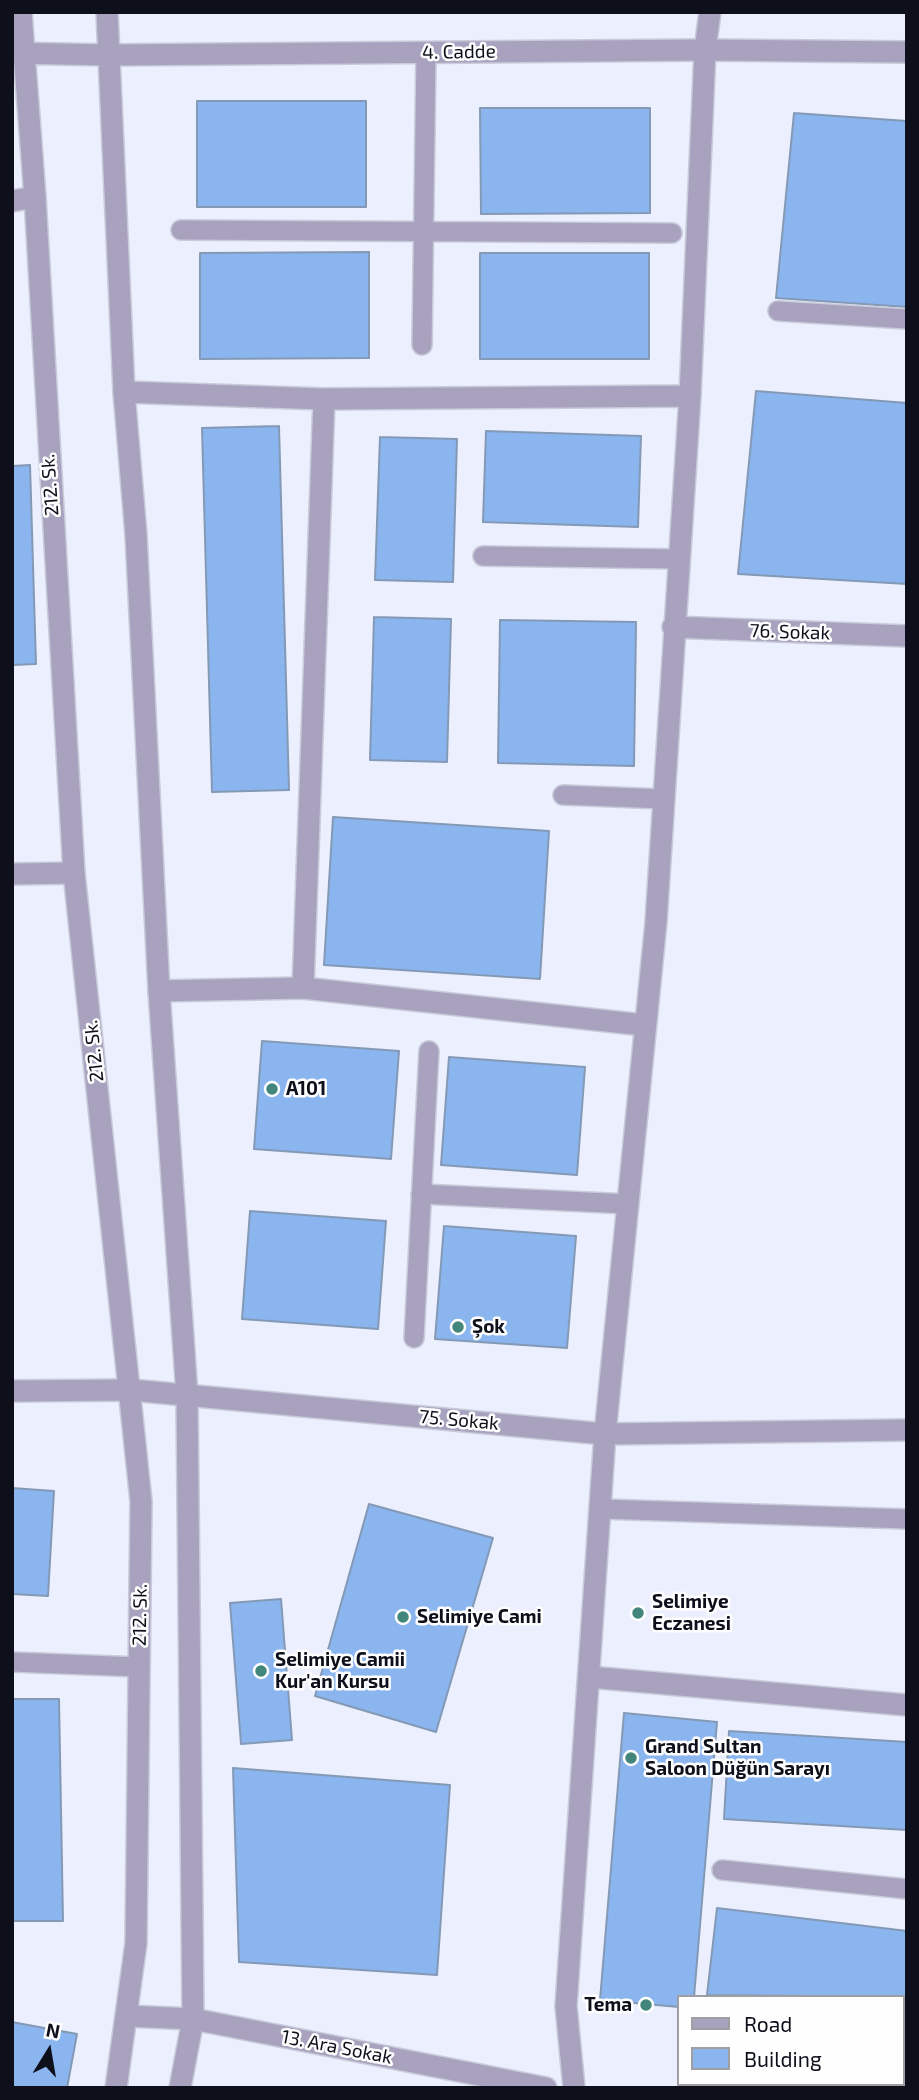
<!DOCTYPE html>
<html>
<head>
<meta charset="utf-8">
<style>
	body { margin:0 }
	#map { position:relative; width:919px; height:2100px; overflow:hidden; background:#ecf0fe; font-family:"Exo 2",sans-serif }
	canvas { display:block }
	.frame { position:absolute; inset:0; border:14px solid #0d0f1b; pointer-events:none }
	.legend { position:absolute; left:677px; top:1995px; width:228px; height:91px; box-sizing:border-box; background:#fefefe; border:2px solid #9e9ea3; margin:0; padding:9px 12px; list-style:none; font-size:21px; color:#0d0f1b }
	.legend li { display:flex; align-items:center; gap:14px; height:35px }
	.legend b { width:35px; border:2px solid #9e9ea3 }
	.north { position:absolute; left:14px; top:2016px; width:70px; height:70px; -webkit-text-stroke:5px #fefefe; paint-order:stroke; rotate:11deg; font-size:19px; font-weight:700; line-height:28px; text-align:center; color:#0d0f1b }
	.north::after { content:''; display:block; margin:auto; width:24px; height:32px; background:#0d0f1b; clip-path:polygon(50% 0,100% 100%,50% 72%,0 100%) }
</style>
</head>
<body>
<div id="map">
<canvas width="919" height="2100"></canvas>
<div class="frame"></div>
<ul class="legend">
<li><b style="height:9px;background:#a8a2bf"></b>Road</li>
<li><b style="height:19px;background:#8bb5ef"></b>Building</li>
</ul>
<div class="north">N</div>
</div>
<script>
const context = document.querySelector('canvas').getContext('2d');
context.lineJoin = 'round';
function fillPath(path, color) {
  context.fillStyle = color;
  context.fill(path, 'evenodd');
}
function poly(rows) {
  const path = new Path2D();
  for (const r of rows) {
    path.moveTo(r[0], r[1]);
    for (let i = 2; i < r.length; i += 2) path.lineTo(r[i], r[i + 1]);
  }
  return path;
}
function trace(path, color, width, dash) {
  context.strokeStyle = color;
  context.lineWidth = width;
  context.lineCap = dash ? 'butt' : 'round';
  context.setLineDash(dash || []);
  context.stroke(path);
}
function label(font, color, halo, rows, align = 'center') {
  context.font = font + ' "Exo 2",sans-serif';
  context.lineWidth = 5;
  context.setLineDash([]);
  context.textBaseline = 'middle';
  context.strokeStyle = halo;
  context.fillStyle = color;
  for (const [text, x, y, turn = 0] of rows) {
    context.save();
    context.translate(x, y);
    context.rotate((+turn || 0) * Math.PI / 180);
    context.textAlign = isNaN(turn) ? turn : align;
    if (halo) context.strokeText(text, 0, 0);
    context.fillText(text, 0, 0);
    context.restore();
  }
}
const building = poly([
	[197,101,366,101,366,207,197,207,197,101],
	[480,108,650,108,650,213,481,214,480,108],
	[794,113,907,121,907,307,776,298,794,113],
	[369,252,369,358,200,359,200,253,369,252],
	[480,253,649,253,649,359,480,359,480,253],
	[756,391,907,403,907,584,738,574,756,391],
	[279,426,289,790,212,792,202,428,279,426],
	[486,431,641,436,638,527,483,522,486,431],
	[380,437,457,439,453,582,375,580,380,437],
	[30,465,36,664,12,665,12,466,30,465],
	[374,617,451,619,447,762,370,760,374,617],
	[500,620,636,622,634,766,498,763,500,620],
	[333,817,549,831,540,979,324,965,333,817],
	[262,1041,399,1051,391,1159,254,1149,262,1041],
	[449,1057,585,1067,577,1175,441,1165,449,1057],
	[250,1211,386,1221,378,1329,242,1319,250,1211],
	[444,1226,576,1236,567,1348,435,1339,444,1226],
	[12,1488,54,1491,48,1596,12,1594,12,1488],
	[369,1504,493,1538,436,1732,315,1696,369,1504],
	[281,1599,292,1740,241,1744,230,1603,281,1599],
	[12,1699,59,1699,63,1921,12,1921,12,1699],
	[624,1713,717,1722,694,1997,679,1997,679,2007,600,2000,624,1713],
	[729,1731,907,1742,907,1830,724,1819,729,1731],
	[233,1768,450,1785,437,1975,239,1962,233,1768],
	[717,1908,907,1931,907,2019,903,2018,903,1997,707,1995,717,1908],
	[12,2022,77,2034,67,2088,12,2088,12,2022]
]);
fillPath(building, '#8bb5ef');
trace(building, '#8499b5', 2);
const service = poly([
	[181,230,672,233],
	[778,311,907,319],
	[422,345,426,53],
	[483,556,678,559],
	[563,795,663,799],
	[421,1194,628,1204],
	[414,1338,429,1051],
	[601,1509,907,1519],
	[12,1662,139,1667],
	[722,1870,907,1889]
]);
const minor = poly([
	[12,201,35,197],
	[124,392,324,399,690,396],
	[673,627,907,636],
	[12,874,74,873],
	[303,988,324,399],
	[159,991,303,988,644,1025],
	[12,1391,131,1390,605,1434,907,1430],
	[589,1677,907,1705],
	[127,2016,193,2019,546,2088],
	[574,2088,566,2006,605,1434,656,922,690,396,705,50,710,12]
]);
const tertiary = poly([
	[21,12,35,197,74,873,141,1501,136,1943,116,2088],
	[107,12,124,392,136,535,159,991,187,1395,193,2019,180,2088],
	[12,53,109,55,705,50,907,52]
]);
trace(service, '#c8ccda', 22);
trace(minor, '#c8ccda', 24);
trace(tertiary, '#c8ccda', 24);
trace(service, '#a8a2bf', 19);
trace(minor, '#a8a2bf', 21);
trace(tertiary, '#a8a2bf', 21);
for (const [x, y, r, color] of [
	[272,1089,7,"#43877c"],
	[458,1327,7,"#43877c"],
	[638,1613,7,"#43877c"],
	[403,1617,7,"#43877c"],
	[261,1671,7,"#43877c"],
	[631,1758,7,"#43877c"],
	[646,2005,7,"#43877c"]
]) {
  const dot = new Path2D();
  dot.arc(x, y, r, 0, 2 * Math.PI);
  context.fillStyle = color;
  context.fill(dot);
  trace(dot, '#fefefe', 2.5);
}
label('19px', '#0d0f1b', '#fefefe', [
	["4. Cadde",459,52,-1],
	["212. Sk.",50,485,-94],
	["76. Sokak",790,632,2],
	["212. Sk.",94,1051,-96],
	["75. Sokak",459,1420,5],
	["212. Sk.",140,1615,-89],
	["13. Ara Sokak",337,2047,11]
]);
label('bold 19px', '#0d0f1b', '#fefefe', [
	["A101",286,1089],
	["Şok",472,1327],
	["Selimiye",652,1602],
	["Eczanesi",652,1624],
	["Selimiye Cami",417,1617],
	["Selimiye Camii",275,1660],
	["Kur'an Kursu",275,1682],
	["Grand Sultan",645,1747],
	["Saloon Düğün Sarayı",645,1769],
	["Tema",632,2005,"right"]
], 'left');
</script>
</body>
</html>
